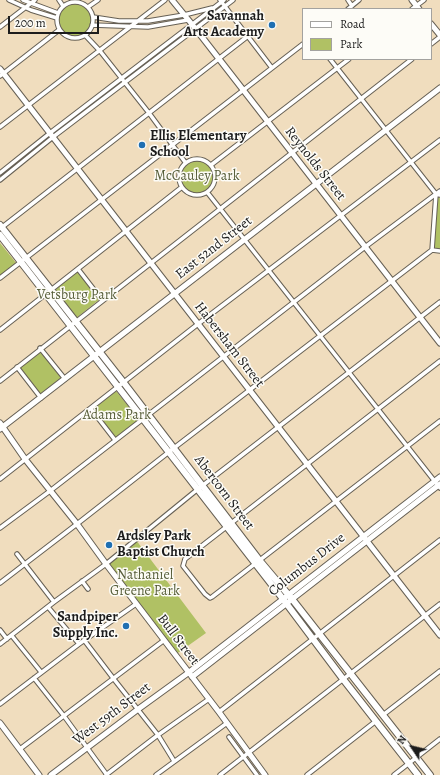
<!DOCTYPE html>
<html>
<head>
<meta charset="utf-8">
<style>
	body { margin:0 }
	#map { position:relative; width:440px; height:775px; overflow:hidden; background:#f0ddbe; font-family:Alegreya,serif }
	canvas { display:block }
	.legend { position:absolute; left:302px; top:8px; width:130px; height:52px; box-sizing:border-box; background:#fdfcf7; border:1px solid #a3a29f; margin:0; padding:5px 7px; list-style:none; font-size:12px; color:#1c1c1c }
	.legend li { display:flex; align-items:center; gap:8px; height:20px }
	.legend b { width:20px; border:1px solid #a3a29f }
	.north { position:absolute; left:392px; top:727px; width:40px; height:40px; -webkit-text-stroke:3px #fdfcf7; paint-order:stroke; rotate:305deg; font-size:11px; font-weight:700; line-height:16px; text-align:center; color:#1c1c1c }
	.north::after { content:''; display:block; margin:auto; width:14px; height:18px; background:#1c1c1c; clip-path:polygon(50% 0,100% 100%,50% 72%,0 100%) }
	.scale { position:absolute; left:8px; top:16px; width:91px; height:18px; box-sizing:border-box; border:2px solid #1c1c1c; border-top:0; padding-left:5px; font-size:12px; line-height:14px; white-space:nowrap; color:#1c1c1c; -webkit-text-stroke:3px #fdfcf7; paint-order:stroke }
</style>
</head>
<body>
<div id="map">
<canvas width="440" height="775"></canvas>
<ul class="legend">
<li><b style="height:5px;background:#fff"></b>Road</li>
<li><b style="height:11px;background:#b0c164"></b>Park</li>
</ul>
<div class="north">N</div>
<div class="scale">200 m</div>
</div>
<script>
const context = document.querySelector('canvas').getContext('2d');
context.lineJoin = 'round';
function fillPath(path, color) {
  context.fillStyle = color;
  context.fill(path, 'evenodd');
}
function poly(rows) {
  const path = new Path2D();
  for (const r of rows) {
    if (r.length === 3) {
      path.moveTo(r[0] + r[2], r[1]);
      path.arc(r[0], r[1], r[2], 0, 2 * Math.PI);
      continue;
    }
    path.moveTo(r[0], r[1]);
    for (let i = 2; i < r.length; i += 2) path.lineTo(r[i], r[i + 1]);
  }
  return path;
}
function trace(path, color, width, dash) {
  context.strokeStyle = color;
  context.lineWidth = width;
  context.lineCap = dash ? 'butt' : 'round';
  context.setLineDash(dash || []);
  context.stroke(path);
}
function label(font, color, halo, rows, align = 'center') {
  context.font = font + ' Alegreya,serif';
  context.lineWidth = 3;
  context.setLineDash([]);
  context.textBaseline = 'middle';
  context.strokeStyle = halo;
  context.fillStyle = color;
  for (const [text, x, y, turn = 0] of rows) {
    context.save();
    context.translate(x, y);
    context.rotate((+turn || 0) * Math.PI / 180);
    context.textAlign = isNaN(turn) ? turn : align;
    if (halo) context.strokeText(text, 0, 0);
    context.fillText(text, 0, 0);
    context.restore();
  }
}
fillPath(poly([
	[75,20,18],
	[197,177,18],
	[437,197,440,198,440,250,434,249],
	[0,243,17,264,0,277],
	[77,271,100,299,75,319,53,291],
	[40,348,65,379,41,398,17,367],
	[116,391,139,419,115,439,93,409],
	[136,540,206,633,175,655,106,564]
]), '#b0c164');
const street = poly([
	[9,0,31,10,57,18],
	[23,0,58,13],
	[59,0,63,6],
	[220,0,272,68],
	[348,0,352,6],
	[75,20,18],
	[88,7,98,0],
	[348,9,359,0],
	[412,9,424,0],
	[93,17,119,21,148,21,184,15,212,8],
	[92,25,148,27,188,20],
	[0,27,35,0],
	[85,35,100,51,149,113,185,162],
	[431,44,440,37],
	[330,59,436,194,440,195],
	[0,76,59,30],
	[0,127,165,0],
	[197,177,18],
	[211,165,349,59],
	[0,173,50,133,224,0],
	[0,180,53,137,233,0],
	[207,192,440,488],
	[1,228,248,36],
	[432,250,436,194],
	[432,250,440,251],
	[78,269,102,300],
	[0,278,303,44],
	[0,330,182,187],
	[40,348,65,379],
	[440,361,185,559,183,566,205,594,210,598,212,597,440,421],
	[17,367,41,398],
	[0,381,412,59],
	[91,409,115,440],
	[0,479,198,324,440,140],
	[0,528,50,491,365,247,440,191],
	[17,554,54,602],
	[82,581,88,589],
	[0,583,77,524,174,448,432,250],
	[48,607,79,644],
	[0,630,7,639],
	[12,636,41,672],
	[84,640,113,678,158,735,174,761],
	[0,644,54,602,106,564,198,489,440,302],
	[34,678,64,716,107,775],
	[0,704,79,644,136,604],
	[219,712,440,540],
	[383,715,440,671],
	[229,737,257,775],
	[20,749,163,641],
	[106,775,158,735,209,699],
	[156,775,227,723],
	[220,775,440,604],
	[307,775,376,721],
	[394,775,440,739]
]);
const secondary = poly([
	[172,0,195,28,440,343],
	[412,0,419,9],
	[431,24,440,35],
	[0,69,440,635],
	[0,423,25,459,77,524,106,564,219,712,265,775],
	[0,429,440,88],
	[192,677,440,484],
	[0,723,39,775],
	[51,775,137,710,188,673,440,477]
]);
const primary = poly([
	[0,225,124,383,260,561,292,599,430,775],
	[0,235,283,599,343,679,418,775]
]);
trace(street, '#666055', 5.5);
trace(secondary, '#666055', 7);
trace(primary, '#666055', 8);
trace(street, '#fff', 3.5);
trace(secondary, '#fff', 5);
trace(primary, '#fff', 6);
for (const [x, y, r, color] of [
	[272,25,4,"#1f6fb2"],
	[142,145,4,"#1f6fb2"],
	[109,545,4,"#1f6fb2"],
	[126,626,4,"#1f6fb2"]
]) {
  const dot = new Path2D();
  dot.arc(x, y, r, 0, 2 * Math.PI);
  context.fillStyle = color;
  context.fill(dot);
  trace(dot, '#fdfcf7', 1.5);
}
label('bold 14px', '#1c1c1c', '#fdfcf7', [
	["Savannah",264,17],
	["Arts Academy",264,33],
	["Ellis Elementary",150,137,"left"],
	["School",150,153,"left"],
	["Ardsley Park",117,537,"left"],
	["Baptist Church",117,553,"left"],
	["Sandpiper",118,618],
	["Supply Inc.",118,634]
], 'right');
label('14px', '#1c1c1c', '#fdfcf7', [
	["Reynolds Street",315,164,52],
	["East 52nd Street",214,248,-38],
	["Habersham Street",229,345,52],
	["Abercorn Street",224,493,53],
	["Columbus Drive",307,565,-38],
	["Bull Street",178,640,53],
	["West 59th Street",112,714,-37]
]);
label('14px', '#575e39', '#fdfcf7', [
	["McCauley Park",197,177],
	["Vetsburg Park",77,296],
	["Adams Park",117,416],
	["Nathaniel",145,576],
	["Greene Park",145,592]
]);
</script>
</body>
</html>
